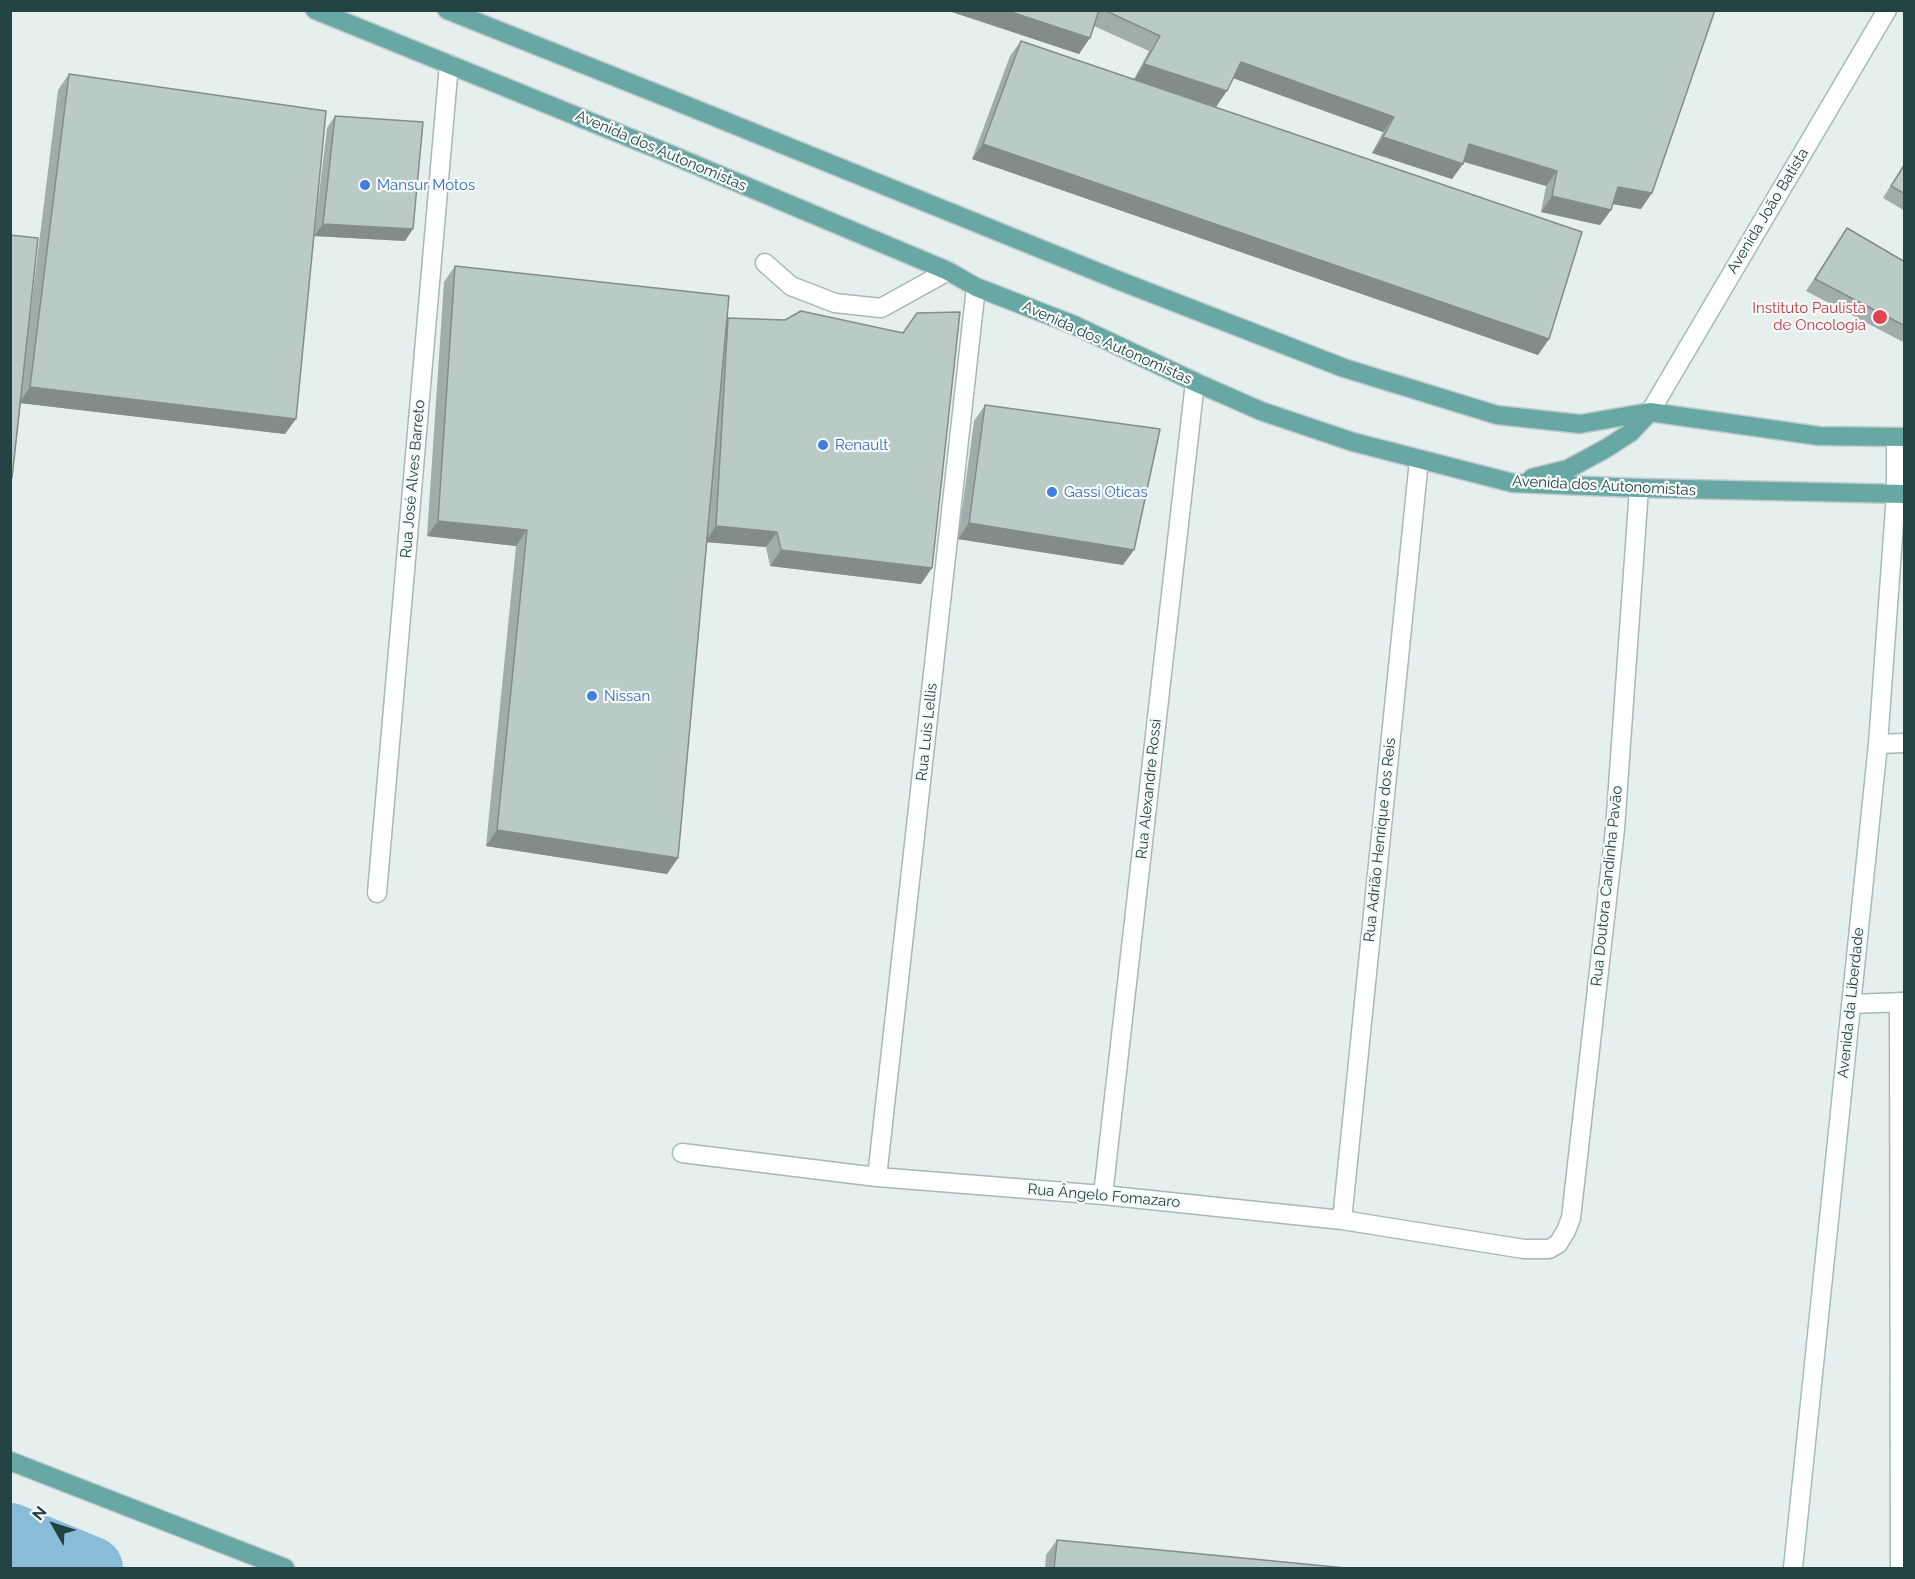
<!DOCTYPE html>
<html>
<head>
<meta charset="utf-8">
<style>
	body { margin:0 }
	#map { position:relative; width:1915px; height:1579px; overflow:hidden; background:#e5efed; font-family:Raleway,sans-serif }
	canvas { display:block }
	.frame { position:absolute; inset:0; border:12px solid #224341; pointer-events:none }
	.north { position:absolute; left:24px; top:1495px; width:60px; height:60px; -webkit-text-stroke:4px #f6fbfa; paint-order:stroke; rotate:309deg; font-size:16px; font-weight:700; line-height:24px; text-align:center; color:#224341 }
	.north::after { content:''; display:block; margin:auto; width:21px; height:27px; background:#224341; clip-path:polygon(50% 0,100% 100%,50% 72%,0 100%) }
</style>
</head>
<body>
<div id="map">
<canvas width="1915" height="1579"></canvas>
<div class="frame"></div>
<div class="north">N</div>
</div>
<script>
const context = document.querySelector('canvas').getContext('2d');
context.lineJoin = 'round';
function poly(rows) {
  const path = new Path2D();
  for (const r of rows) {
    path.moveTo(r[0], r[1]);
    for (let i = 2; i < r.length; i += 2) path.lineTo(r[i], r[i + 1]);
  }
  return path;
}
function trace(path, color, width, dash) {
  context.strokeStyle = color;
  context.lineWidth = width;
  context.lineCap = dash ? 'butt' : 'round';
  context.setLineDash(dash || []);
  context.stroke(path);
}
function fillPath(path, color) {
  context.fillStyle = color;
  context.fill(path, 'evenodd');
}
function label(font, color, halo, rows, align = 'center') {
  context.font = font + ' Raleway,sans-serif';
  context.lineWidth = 4.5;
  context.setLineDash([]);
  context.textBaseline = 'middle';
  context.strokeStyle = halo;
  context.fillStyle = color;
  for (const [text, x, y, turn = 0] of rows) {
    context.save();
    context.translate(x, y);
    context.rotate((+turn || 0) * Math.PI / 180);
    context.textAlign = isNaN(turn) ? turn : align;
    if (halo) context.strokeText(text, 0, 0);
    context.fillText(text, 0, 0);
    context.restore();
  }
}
trace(poly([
	[10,1534,92,1568]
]), '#8abbd7', 62);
const service = poly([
	[765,263,791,286,835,303,881,308,948,271]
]);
const minor = poly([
	[1878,744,1904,743],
	[377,893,449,64],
	[1899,1002,1900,1568],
	[1851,1004,1904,1002],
	[682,1153,877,1177,1103,1195,1342,1220,1524,1249,1549,1249,1558,1244,1566,1231,1571,1218,1615,829,1639,488],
	[877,1177,976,287],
	[1103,1195,1195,382],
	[1342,1220,1419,460]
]);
const secondary = poly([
	[1650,412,1887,10],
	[1793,1568,1878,744,1896,494,1896,437]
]);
const primary = poly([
	[315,10,660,150,948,271,976,287,1074,325,1195,382,1261,411,1353,442,1513,483,1639,488,1904,494],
	[447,10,668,98,1120,281,1344,368,1497,415,1580,424,1650,412,1819,436,1904,437],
	[1532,478,1568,469,1605,449,1630,433,1650,412],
	[10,1461,285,1568]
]);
trace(service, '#a7b8b6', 21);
trace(minor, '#a7b8b6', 21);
trace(secondary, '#a3bcb9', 21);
trace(primary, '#c1caca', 21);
trace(service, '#fff', 18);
trace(minor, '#fff', 18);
trace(secondary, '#fff', 18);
trace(primary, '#67a8a5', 18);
fillPath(poly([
	[946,10,1715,10,1641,209,1612,204,1611,210,1600,225,1541,212,1546,186,1464,162,1452,179,1372,153,1383,132,1233,78,1216,107,1549,339,1538,355,972,159,1010,56,1021,41,1134,79,1149,51,1094,26,1079,54],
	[69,74,285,434,21,403,12,478,10,481,10,235,29,324,58,90],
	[335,116,405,241,314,236,327,128],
	[1905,162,1905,211,1883,198],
	[1847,228,1905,262,1905,343,1806,291],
	[455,266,727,320,728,318,921,584,770,566,766,547,706,542,678,858,667,874,486,846,516,546,427,536,444,282],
	[985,405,1123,565,958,539,974,421],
	[1057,1540,1356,1569,1045,1569,1046,1555]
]), '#a0aeab');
fillPath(poly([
	[946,10,1005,10,1090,38,1079,54],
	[1241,62,1394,117,1383,132,1230,77],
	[1144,64,1227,91,1216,107,1134,80],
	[1383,137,1463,164,1452,179,1372,153],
	[983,144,1549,339,1538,355,972,159],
	[1469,144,1557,171,1546,186,1458,160],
	[1618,187,1652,193,1641,209,1607,203],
	[1552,196,1611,210,1600,225,1541,212],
	[323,224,413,229,405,241,314,236],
	[30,387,296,419,285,434,19,403],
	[438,521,527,530,516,546,427,536],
	[969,523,1134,550,1123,565,958,539],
	[716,526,777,532,766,547,705,542],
	[781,550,932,568,921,584,770,566],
	[497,830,678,858,667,874,486,846]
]), '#828d8b');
const building = poly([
	[1005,10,1099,10,1090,38,1005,10],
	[1104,10,1715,10,1652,193,1618,187,1611,210,1552,196,1557,171,1469,144,1463,164,1383,137,1394,117,1241,62,1227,91,1144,64,1160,36,1104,10],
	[1021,41,1582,232,1549,339,983,144,1021,41],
	[69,74,326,111,296,419,30,387,69,74],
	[335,116,423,122,413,229,323,224,335,116],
	[1905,164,1905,194,1891,186,1905,164],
	[1847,228,1905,262,1905,326,1815,279,1847,228],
	[10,235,38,238,12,478,10,477,10,235],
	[455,266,729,296,678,858,497,830,527,530,438,521,455,266],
	[801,311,903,333,917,313,960,312,932,568,781,550,777,532,716,526,728,318,785,320,801,311],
	[985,405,1160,429,1134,550,969,523,985,405],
	[1057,1540,1356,1569,1054,1569,1057,1540]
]);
fillPath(building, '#bacac7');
trace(building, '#828d8b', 1.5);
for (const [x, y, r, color] of [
	[365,185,6,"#3f7fe0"],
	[1880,317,8,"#e0444e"],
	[823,445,6,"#3f7fe0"],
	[1052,492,6,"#3f7fe0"],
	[592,696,6,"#3f7fe0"]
]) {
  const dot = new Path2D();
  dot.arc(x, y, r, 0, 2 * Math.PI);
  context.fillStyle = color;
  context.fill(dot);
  trace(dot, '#f6fbfa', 2);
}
label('15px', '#224341', '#f6fbfa', [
	["Avenida dos Autonomistas",661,151,23],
	["Avenida João Batista",1768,211,-59],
	["Avenida dos Autonomistas",1107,343,24],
	["Rua José Alves Barreto",413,479,-85],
	["Avenida dos Autonomistas",1604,486,3],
	["Rua Luis Lellis",927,732,-84],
	["Rua Alexandre Rossi",1149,789,-84],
	["Rua Adrião Henrique dos Reis",1380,840,-84],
	["Rua Doutora Candinha Pavão",1607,886,-84],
	["Avenida da Liberdade",1851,1003,-84],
	["Rua Ângelo Fomazaro",1104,1196,5]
]);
label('15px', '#366cbe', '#f6fbfa', [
	["Mansur Motos",377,185],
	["Renault",835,445],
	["Gassi Oticas",1064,492],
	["Nissan",604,696]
], 'left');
label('15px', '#be3a42', '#f6fbfa', [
	["Instituto Paulista",1866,308],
	["de Oncologia",1866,325]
], 'right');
</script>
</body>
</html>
